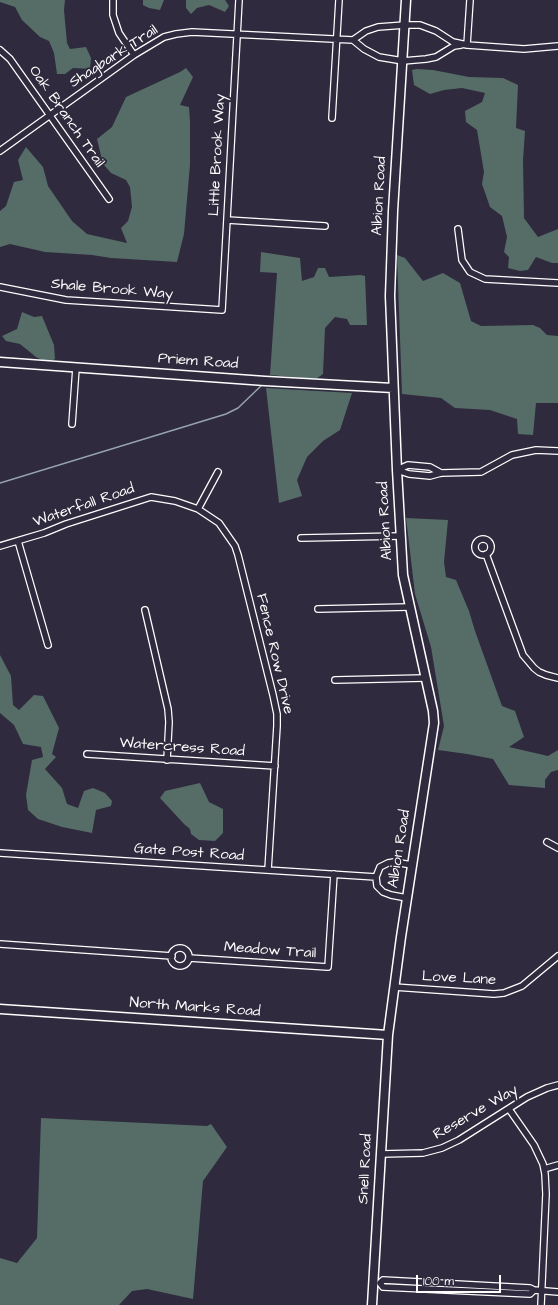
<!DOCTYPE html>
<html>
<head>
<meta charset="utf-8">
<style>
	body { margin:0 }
	#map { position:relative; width:558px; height:1305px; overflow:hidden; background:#2f2a3d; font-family:"Architects Daughter",sans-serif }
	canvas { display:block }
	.scale { position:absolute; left:416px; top:1275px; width:85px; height:18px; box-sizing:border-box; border:2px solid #fff; border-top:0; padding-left:5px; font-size:12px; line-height:14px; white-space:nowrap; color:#fff; -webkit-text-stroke:3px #2f2a3d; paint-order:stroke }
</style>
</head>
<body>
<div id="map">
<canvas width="558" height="1305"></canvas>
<div class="scale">100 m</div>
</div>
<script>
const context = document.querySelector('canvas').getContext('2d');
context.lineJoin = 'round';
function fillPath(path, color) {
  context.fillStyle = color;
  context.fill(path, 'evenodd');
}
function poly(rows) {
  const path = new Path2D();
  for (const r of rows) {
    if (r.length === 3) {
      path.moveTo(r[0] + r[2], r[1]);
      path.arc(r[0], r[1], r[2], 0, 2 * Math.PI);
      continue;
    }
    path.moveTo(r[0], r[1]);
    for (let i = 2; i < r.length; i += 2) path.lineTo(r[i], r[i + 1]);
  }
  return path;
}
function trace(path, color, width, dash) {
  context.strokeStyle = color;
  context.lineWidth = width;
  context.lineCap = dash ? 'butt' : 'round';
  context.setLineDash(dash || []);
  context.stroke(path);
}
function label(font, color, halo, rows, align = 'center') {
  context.font = font + ' "Architects Daughter",sans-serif';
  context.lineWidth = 4;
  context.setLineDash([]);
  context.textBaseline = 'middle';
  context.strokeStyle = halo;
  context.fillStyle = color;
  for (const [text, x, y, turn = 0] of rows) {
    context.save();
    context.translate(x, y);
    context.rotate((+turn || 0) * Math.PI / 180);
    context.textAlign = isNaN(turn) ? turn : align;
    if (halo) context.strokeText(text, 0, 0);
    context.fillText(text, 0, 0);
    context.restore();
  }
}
fillPath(poly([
	[0,0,65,0,64,10,67,43,70,49,86,47,91,58,90,69,73,68,65,74,57,74,54,53,49,41,40,37,22,20,15,7,0,2],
	[143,0,164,0,160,10,149,8,143,5],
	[186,0,225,0,229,6,225,12,209,5,197,8,191,14,186,8],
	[186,68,193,77,180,105,189,107,190,122,190,165,184,234,177,262,111,258,92,255,45,252,10,244,0,247,0,211,6,206,14,182,23,180,18,160,26,147,43,167,48,186,72,221,87,234,127,243,121,228,128,221,132,207,130,187,126,180,111,173,103,164,97,139,112,127,126,97,180,72],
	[417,69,433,70,469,77,503,78,518,85,516,128,525,131,523,160,524,218,538,237,558,229,558,263,552,263,536,257,528,270,520,271,508,268,509,257,504,252,507,237,502,216,490,207,482,184,484,172,477,130,466,122,465,111,482,102,485,93,462,88,444,90,430,94,414,85,412,70],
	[261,252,300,258,302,281,314,277,318,268,325,268,329,277,361,275,365,276,367,325,350,325,347,319,335,317,325,328,323,374,316,379,270,375,277,273,260,272],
	[397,255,405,258,423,281,443,273,460,283,471,321,481,326,533,325,540,328,547,335,558,336,558,403,536,403,533,435,518,434,517,419,490,410,455,408,441,398,402,394],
	[22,312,34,317,42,316,54,345,55,359,48,363,36,357,20,344,6,341,2,336,17,329],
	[266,388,352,393,340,430,323,441,307,457,297,480,302,496,279,503],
	[406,518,448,520,444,562,446,577,456,580,469,611,475,631,502,706,515,711,524,737,509,747,548,756,558,750,558,770,551,772,545,780,545,788,509,785,493,759,467,754,438,750,444,726,431,647,415,594],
	[0,655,11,676,13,705,19,710,34,695,43,696,59,728,52,754,56,757,45,769,62,788,67,804,78,808,84,791,93,788,105,793,112,801,111,806,96,810,92,833,62,827,38,819,28,810,26,795,32,760,43,757,41,747,23,744,14,725,0,713],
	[200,783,209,802,223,809,223,833,215,841,199,840,191,834,190,829,184,824,160,798,165,791],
	[41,1118,207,1126,211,1124,227,1147,203,1181,193,1299,147,1289,132,1291,119,1305,0,1305,0,1258,17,1263,37,1238]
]), '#556c67');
trace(poly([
	[0,483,226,414,238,408,262,385]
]), '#96a4b0', 1.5);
const street = poly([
	[113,0,113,15,119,33,134,55],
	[353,40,364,49,379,57,403,61,426,59,436,57,454,46,461,45],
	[467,45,470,0],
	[0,50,10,59,109,199],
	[332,118,339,0],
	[0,151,134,55,164,37,176,34,192,32,353,40,366,31,378,27,405,25,420,25,436,31,453,42,467,45,524,49,558,46],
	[227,220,325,226],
	[458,229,462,260,470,272,485,279,558,283],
	[0,287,66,300,222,310,239,0],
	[72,424,76,368],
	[397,470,409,474,430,476,441,473,481,472,512,455,536,450,558,451],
	[397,470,408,465,430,467,441,473],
	[198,509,218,472],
	[301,538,401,536],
	[483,547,8],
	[18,541,48,645],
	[0,546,44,533,66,524,151,497,175,501,198,509,219,523,235,546,238,555,273,695,277,714,277,726,268,870],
	[486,554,523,655,534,668,539,672,546,675,558,678],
	[318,609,409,607],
	[145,610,168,709,169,722,167,760],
	[335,680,425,678],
	[87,754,275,766],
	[547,842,558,848],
	[0,853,376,877],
	[407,898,391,895,383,892,377,886,376,877,380,867,388,863,394,862,412,865],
	[0,944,172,956],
	[180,957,9],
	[189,958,328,967,334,874],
	[394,987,494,994,504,993,522,986,558,956],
	[509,1109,534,1145,543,1164,545,1174,546,1194,541,1305],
	[381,1154,423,1153,442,1148,459,1140,527,1097,547,1088,558,1085],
	[544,1169,558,1165],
	[534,1290,530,1294,383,1287,380,1283,383,1280,530,1288,534,1290,558,1292]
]);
const secondary = poly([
	[0,362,265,381,393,388],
	[0,1009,388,1035],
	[372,1305,388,1035,401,937,434,723,433,711,403,575,397,470,390,296,393,211,406,0]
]);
trace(street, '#fff', 8);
trace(secondary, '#fff', 11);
trace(street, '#2f2a3d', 5.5);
trace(secondary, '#2f2a3d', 8);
label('15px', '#fff', '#2f2a3d', [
	["Shagbark Trail",114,57,-33],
	["Oak Branch Trail",66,117,55],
	["Little Brook Way",218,155,-87],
	["Albion Road",380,196,-87],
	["Shale Brook Way",112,290,5],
	["Priem Road",198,362,4],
	["Waterfall Road",84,506,-19],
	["Albion Road",386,521,-93],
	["Fence Row Drive",274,654,77],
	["Watercress Road",182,748,4],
	["Albion Road",400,849,-81],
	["Gate Post Road",189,853,4],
	["Meadow Trail",270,951,4],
	["Love Lane",459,979,3],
	["North Marks Road",195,1008,4],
	["Reserve Way",476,1113,-30],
	["Snell Road",366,1169,-87]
]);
</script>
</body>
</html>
